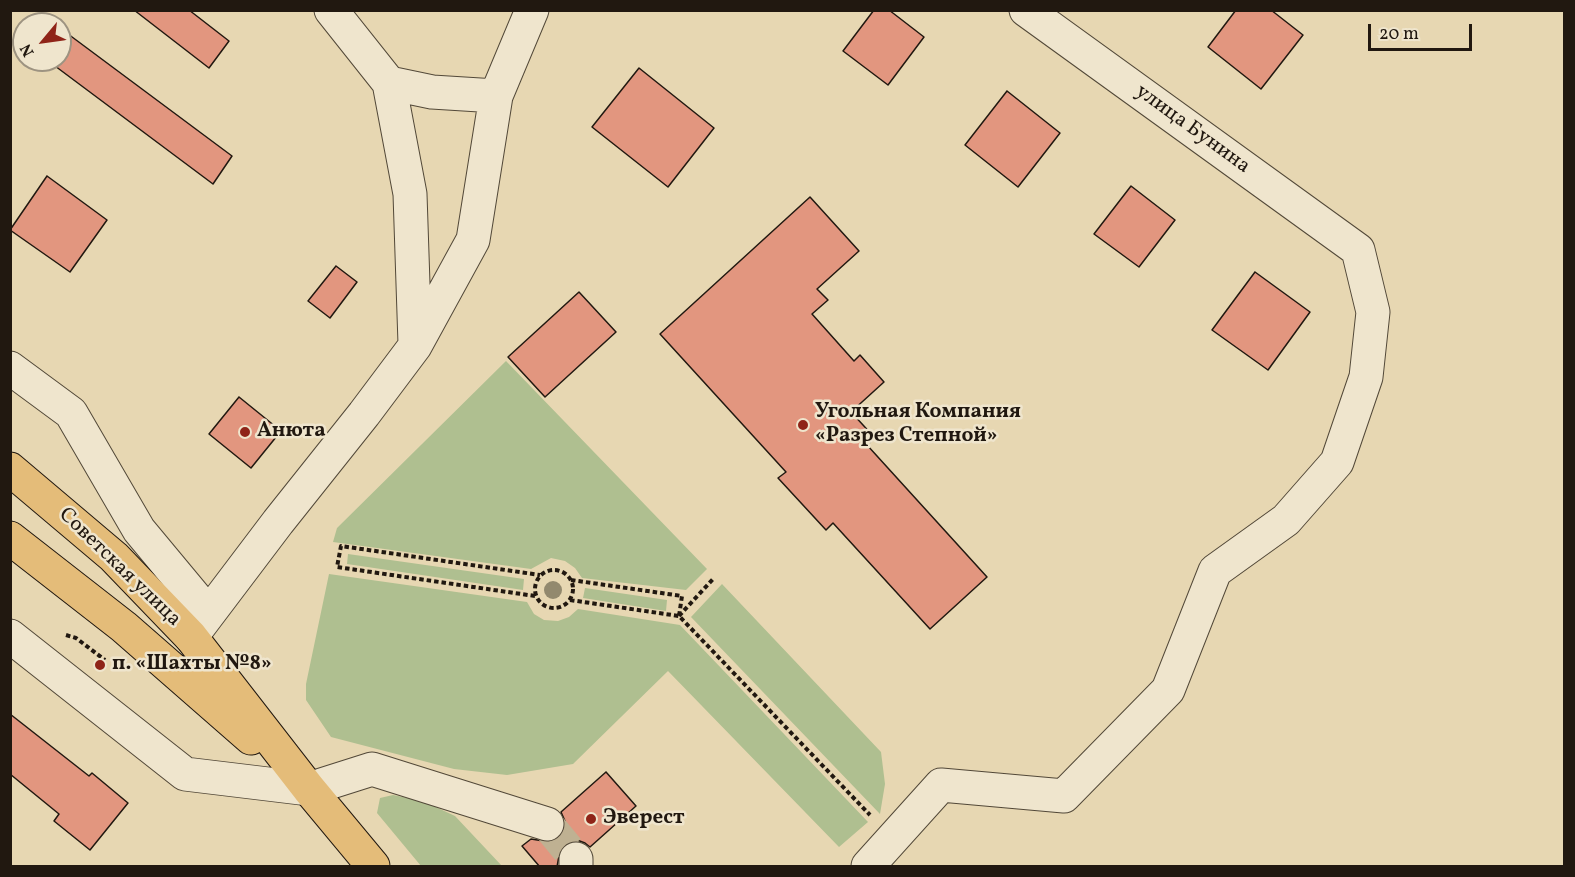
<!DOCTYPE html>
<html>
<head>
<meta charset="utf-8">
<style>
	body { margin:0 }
	#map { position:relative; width:1575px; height:877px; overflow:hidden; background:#e7d7b2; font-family:Vollkorn,serif }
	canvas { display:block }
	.frame { position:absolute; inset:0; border:12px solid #211810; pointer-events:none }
	.north { position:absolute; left:12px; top:12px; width:60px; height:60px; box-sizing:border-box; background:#efe5cd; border:2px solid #9d9381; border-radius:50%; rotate:241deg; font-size:16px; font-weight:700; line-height:24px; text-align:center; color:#211810 }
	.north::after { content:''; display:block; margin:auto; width:21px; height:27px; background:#8f2418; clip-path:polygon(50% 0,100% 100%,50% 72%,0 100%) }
	.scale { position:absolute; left:1368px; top:24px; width:104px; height:27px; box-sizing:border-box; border:3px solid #211810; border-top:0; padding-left:8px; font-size:18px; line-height:21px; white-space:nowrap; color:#211810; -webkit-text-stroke:4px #efe5cd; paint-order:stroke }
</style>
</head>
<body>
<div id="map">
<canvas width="1575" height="877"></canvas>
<div class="frame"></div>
<div class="north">N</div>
<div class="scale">20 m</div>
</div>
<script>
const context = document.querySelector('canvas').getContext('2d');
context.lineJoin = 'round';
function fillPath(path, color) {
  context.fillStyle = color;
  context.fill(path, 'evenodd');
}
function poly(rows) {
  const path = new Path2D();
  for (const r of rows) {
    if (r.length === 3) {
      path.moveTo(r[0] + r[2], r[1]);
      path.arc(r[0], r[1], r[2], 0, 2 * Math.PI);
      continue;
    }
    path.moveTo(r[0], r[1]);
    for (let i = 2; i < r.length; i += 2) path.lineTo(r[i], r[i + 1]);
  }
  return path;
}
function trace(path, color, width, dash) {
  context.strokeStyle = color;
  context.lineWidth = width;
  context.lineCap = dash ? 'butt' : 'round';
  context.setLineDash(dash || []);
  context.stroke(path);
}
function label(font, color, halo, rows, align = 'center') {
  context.font = font + ' Vollkorn,serif';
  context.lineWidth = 5;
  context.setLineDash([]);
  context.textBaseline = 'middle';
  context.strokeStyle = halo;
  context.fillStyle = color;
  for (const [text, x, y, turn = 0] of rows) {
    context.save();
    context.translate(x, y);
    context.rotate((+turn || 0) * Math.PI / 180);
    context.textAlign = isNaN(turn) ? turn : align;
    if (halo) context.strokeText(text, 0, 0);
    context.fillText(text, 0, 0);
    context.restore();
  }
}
fillPath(poly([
	[506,361,707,569,686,590,582,578,575,568,565,561,551,558,531,569,333,542,337,528],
	[348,554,524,579,523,590,347,564],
	[329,574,527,602,534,614,544,620,558,621,569,617,578,609,680,625,868,822,839,847,668,671,573,764,507,775,454,769,331,737,306,700,306,684],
	[722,584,881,752,885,784,880,814,691,617],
	[585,588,667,600,666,611,583,598],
	[393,795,423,801,455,816,502,866,421,866,377,813,380,798]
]), '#afbf90');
const building = poly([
	[134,10,189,10,229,41,209,68,134,10],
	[874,10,889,10,924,37,888,85,843,51,874,10],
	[1236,10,1271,10,1303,35,1261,89,1208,47,1236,10],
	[60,28,232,156,213,184,47,60,60,60,60,28],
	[639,68,714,128,668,187,592,127,639,68],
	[1007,91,1060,133,1018,187,965,145,1007,91],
	[47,176,107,220,70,272,10,230,47,176],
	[1131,186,1175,220,1139,267,1094,234,1131,186],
	[810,197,859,251,817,289,828,300,812,314,854,361,860,355,884,382,851,412,875,438,867,445,987,577,930,629,833,523,826,530,778,478,786,472,660,334,810,197],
	[336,266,357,282,330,318,308,301,336,266],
	[1255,272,1310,312,1268,370,1212,330,1255,272],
	[579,292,616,332,545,397,508,357,579,292],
	[239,397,281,431,251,468,209,434,239,397],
	[10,714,89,776,92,773,128,803,90,850,54,821,59,814,10,774,10,714],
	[606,772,636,806,590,847,585,843,577,840,567,843,560,850,557,867,540,867,522,846,531,839,550,842,559,838,565,829,565,821,561,812,606,772]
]);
fillPath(building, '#e2967f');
trace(building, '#211810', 1.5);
trace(poly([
	[547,824,576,859]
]), '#bfb192', 33, [33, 16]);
const minor = poly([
	[331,10,389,83,410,194,415,344],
	[389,83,432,92,496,96],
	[10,368,71,413,139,530,208,613],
	[10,636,185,774,309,789,372,769,547,824],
	[191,637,278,522,364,414,415,346,473,240,496,96,532,10],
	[576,866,576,859],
	[868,866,941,785,1064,796,1168,690,1215,571,1286,520,1337,462,1366,377,1373,312,1358,250,1026,10]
]);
const major = poly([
	[10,469,114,557,191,637,309,789,373,866],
	[10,538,124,627,251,738]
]);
trace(minor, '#524838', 35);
trace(major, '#211810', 35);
trace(poly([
	[554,589,19],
	[571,580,682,596,679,616],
	[535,596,337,567,341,546,540,575],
	[570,600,679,616,870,815],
	[679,616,713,579],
	[66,635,76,638,105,660]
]), '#211810', 4, [4.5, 3]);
trace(minor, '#efe5cd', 33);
trace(major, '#e4bc79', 33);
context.fillStyle = '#92896e';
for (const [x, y] of [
	[553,590]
]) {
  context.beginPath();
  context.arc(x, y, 9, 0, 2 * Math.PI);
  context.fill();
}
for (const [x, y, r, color] of [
	[803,425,6,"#8f2418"],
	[245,432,6,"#8f2418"],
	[100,665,6,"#8f2418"],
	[591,819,6,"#8f2418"]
]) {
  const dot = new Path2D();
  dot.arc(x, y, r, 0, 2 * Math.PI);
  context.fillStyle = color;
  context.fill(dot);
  trace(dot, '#efe5cd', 2);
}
label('21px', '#211810', '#efe5cd', [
	["улица Бунина",1192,130,36],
	["Советская улица",119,568,44]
]);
label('bold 21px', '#211810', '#efe5cd', [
	["Угольная Компания",815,413],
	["«Разрез Степной»",815,437],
	["Анюта",257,432],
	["п. «Шахты №8»",112,665],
	["Эверест",603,819]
], 'left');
</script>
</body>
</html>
